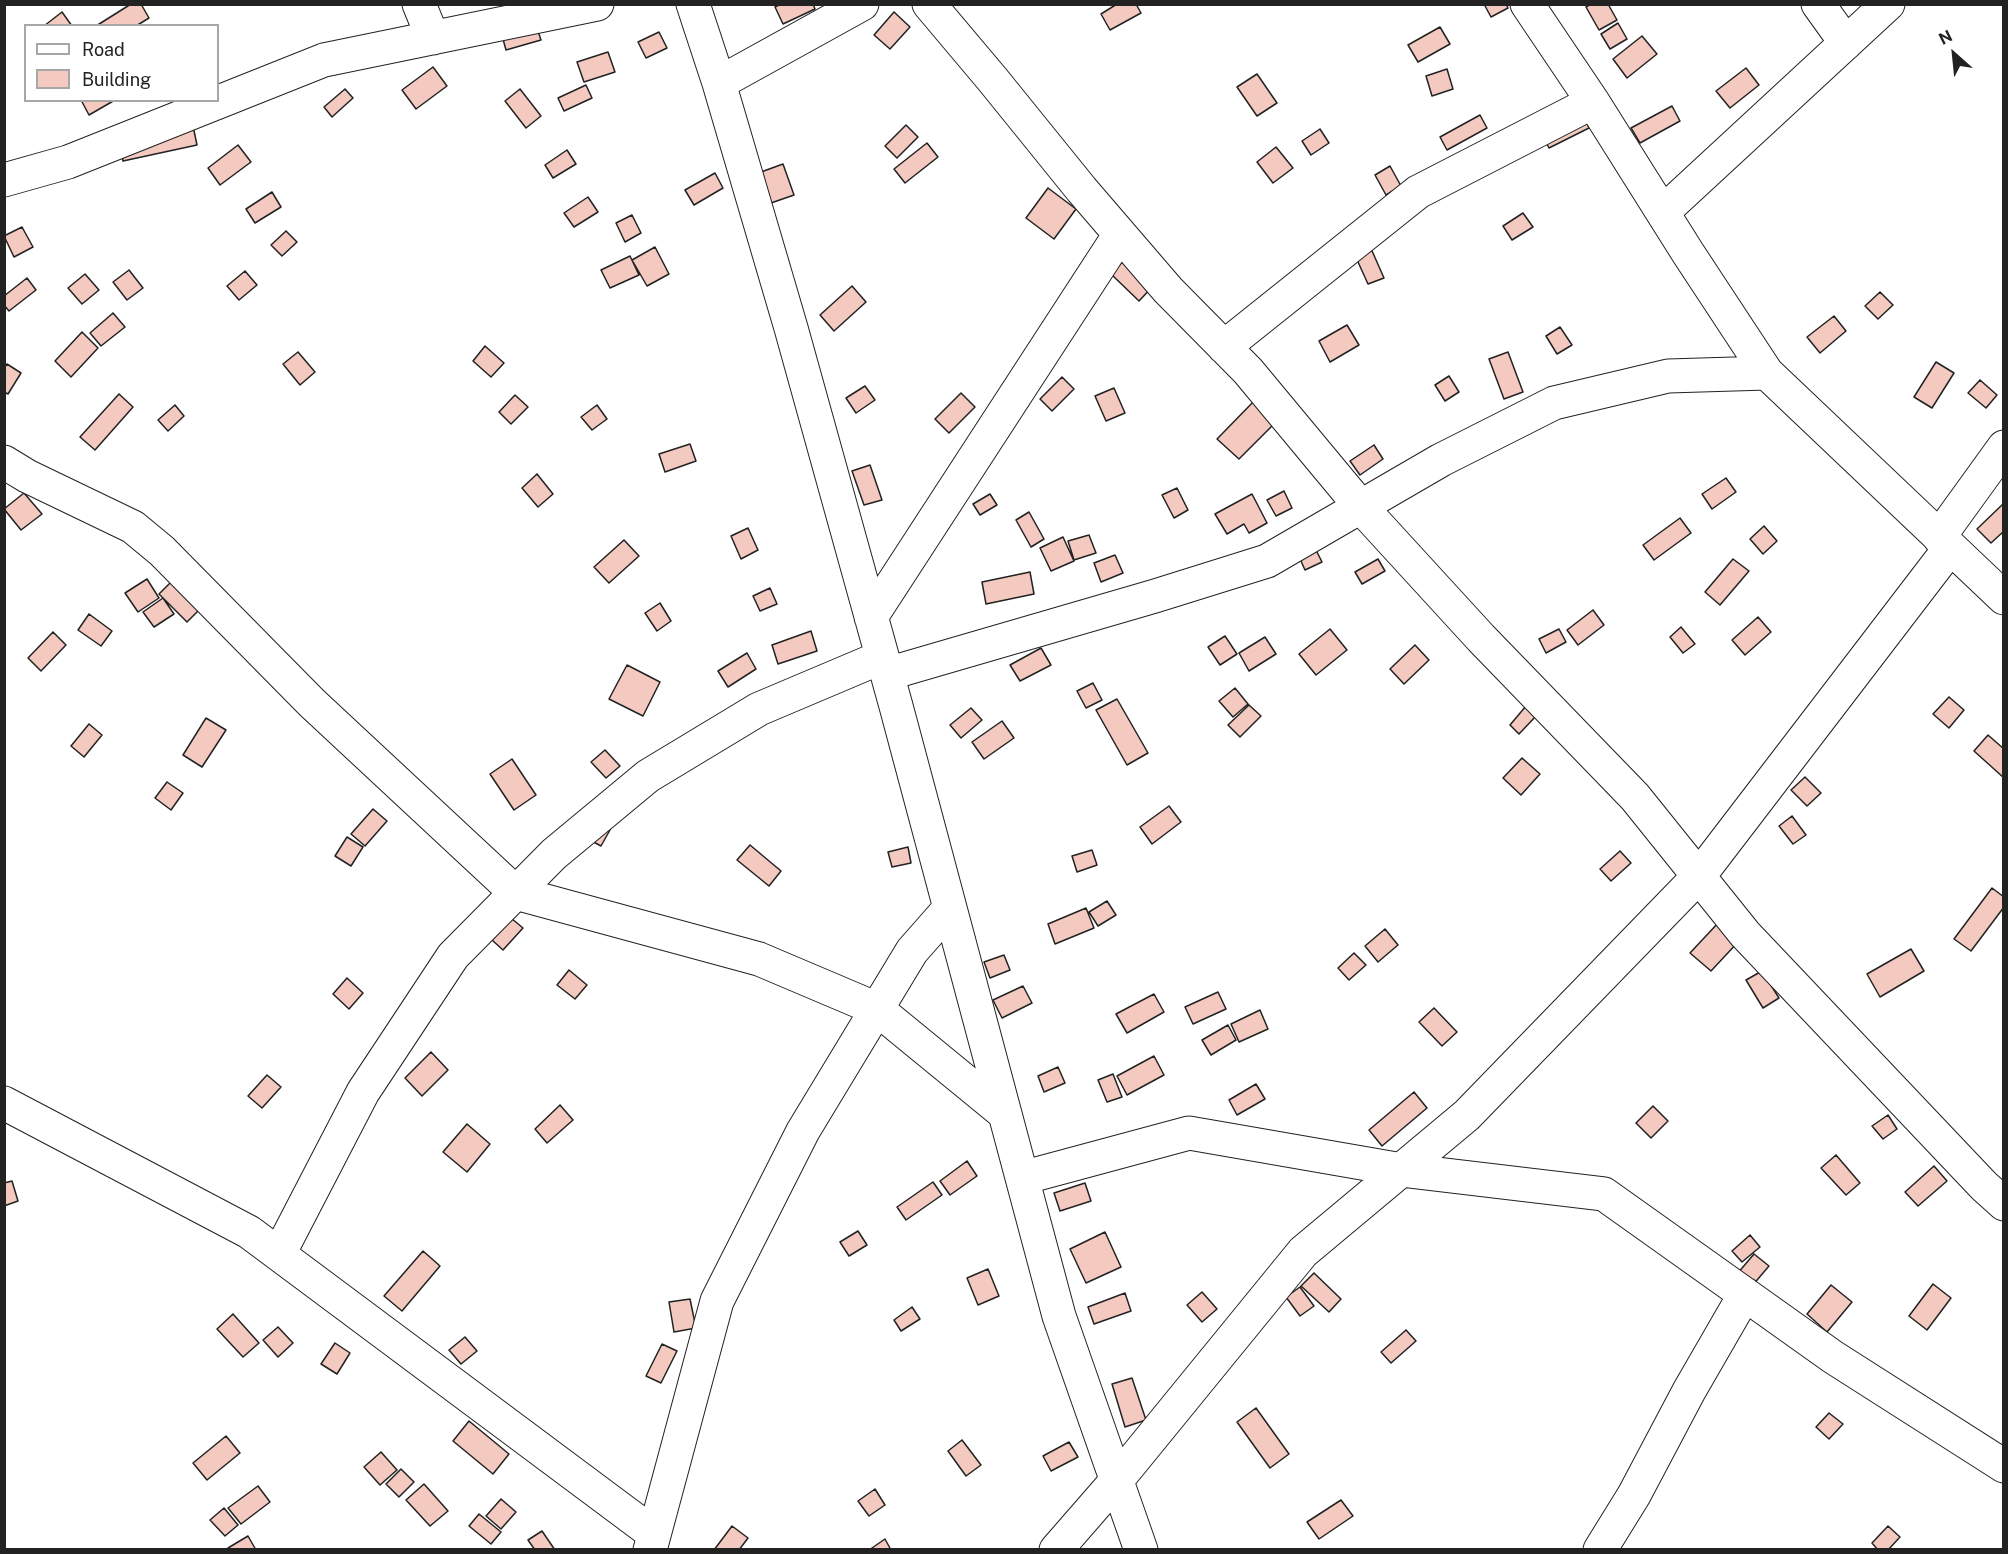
<!DOCTYPE html>
<html>
<head>
<meta charset="utf-8">
<style>
	body { margin:0 }
	#map { position:relative; width:2008px; height:1554px; overflow:hidden; background:#fff; font-family:"Public Sans",sans-serif }
	canvas { display:block }
	.frame { position:absolute; inset:0; border:6px solid #222; pointer-events:none }
	.legend { position:absolute; left:24px; top:24px; width:195px; height:78px; box-sizing:border-box; background:#fff; border:2px solid #a7a7a7; margin:0; padding:8px 10px; list-style:none; font-size:18px; color:#222 }
	.legend li { display:flex; align-items:center; gap:12px; height:30px }
	.legend b { width:30px; border:2px solid #a7a7a7 }
	.north { position:absolute; left:1924px; top:24px; width:60px; height:60px; -webkit-text-stroke:4px #fff; paint-order:stroke; rotate:333deg; font-size:16px; font-weight:700; line-height:24px; text-align:center; color:#222 }
	.north::after { content:''; display:block; margin:auto; width:21px; height:27px; background:#222; clip-path:polygon(50% 0,100% 100%,50% 72%,0 100%) }
</style>
</head>
<body>
<div id="map">
<canvas width="2008" height="1554"></canvas>
<div class="frame"></div>
<ul class="legend">
<li><b style="height:8px;background:#fff"></b>Road</li>
<li><b style="height:16px;background:#f3c9c0"></b>Building</li>
</ul>
<div class="north">N</div>
</div>
<script>
const context = document.querySelector('canvas').getContext('2d');
context.lineJoin = 'round';
function fillPath(path, color) {
  context.fillStyle = color;
  context.fill(path, 'evenodd');
}
function poly(rows) {
  const path = new Path2D();
  for (const r of rows) {
    path.moveTo(r[0], r[1]);
    for (let i = 2; i < r.length; i += 2) path.lineTo(r[i], r[i + 1]);
  }
  return path;
}
function trace(path, color, width, dash) {
  context.strokeStyle = color;
  context.lineWidth = width;
  context.lineCap = dash ? 'butt' : 'round';
  context.setLineDash(dash || []);
  context.stroke(path);
}
const building = poly([
	[131,4,141,4,149,18,136,26,96,26,131,4],
	[781,4,813,4,815,9,783,24,775,7,781,4],
	[1117,4,1136,4,1141,13,1110,30,1101,14,1117,4],
	[1484,4,1506,4,1508,8,1491,17,1484,4],
	[1591,4,1608,4,1617,20,1599,30,1586,7,1591,4],
	[62,12,72,26,44,26,62,12],
	[894,12,910,27,890,49,874,35,894,12],
	[535,22,541,40,506,50,501,32,535,22],
	[1618,23,1627,39,1610,49,1601,34,1618,23],
	[1440,27,1450,44,1418,62,1408,45,1440,27],
	[659,32,667,48,646,58,638,42,659,32],
	[1642,36,1657,54,1627,78,1613,59,1642,36],
	[608,52,615,72,584,82,577,62,608,52],
	[433,67,447,86,416,109,402,90,433,67],
	[1746,68,1759,85,1730,108,1716,91,1746,68],
	[1447,69,1453,89,1432,96,1426,76,1447,69],
	[1257,74,1277,103,1257,116,1237,87,1257,74],
	[586,85,592,98,564,111,558,98,586,85],
	[345,89,353,98,332,117,324,107,345,89],
	[520,89,541,116,526,128,505,101,520,89],
	[81,100,115,100,89,115,81,100],
	[1579,106,1589,128,1549,148,1538,126,1579,106],
	[1672,106,1680,121,1640,143,1631,128,1672,106],
	[1480,115,1487,128,1447,150,1440,137,1480,115],
	[906,125,918,137,897,158,885,146,906,125],
	[193,126,197,145,123,161,119,142,193,126],
	[1320,129,1329,143,1311,155,1302,141,1320,129],
	[927,143,938,157,905,183,894,169,927,143],
	[238,145,251,162,220,185,208,168,238,145],
	[1276,147,1293,168,1273,183,1257,162,1276,147],
	[567,150,576,164,553,178,545,165,567,150],
	[783,164,794,195,771,203,761,172,783,164],
	[1390,166,1401,186,1386,195,1375,175,1390,166],
	[715,173,723,188,694,205,685,190,715,173],
	[1048,188,1076,209,1054,239,1026,218,1048,188],
	[272,192,281,207,255,223,246,209,272,192],
	[588,197,598,212,574,227,564,213,588,197],
	[1523,213,1533,227,1512,240,1503,226,1523,213],
	[632,215,641,233,625,242,616,223,632,215],
	[22,227,33,247,14,257,4,236,22,227],
	[286,231,297,242,282,256,271,245,286,231],
	[1369,244,1384,278,1368,284,1353,251,1369,244],
	[655,247,669,274,647,286,632,260,655,247],
	[630,256,639,275,610,288,601,270,630,256],
	[1125,259,1154,285,1139,301,1111,274,1125,259],
	[129,270,143,288,127,300,113,282,129,270],
	[245,271,257,285,239,300,227,286,245,271],
	[85,274,99,290,82,304,68,288,85,274],
	[27,278,36,290,9,311,4,305,4,296,27,278],
	[852,286,866,302,834,331,820,315,852,286],
	[1880,292,1893,305,1878,319,1865,306,1880,292],
	[113,313,125,327,101,346,90,333,113,313],
	[1834,316,1846,331,1820,353,1807,337,1834,316],
	[1347,325,1359,345,1330,362,1319,341,1347,325],
	[1560,327,1572,345,1557,354,1546,336,1560,327],
	[82,332,98,348,71,377,55,361,82,332],
	[485,346,504,363,491,377,473,361,485,346],
	[298,352,315,372,300,385,283,364,298,352],
	[1508,352,1523,392,1504,399,1489,359,1508,352],
	[1936,362,1954,373,1932,408,1914,397,1936,362],
	[7,364,21,373,8,394,4,392,4,368,7,364],
	[1449,376,1459,392,1445,401,1435,385,1449,376],
	[1062,377,1074,389,1052,411,1040,399,1062,377],
	[1980,380,1997,395,1986,408,1968,393,1980,380],
	[865,386,875,400,856,413,846,398,865,386],
	[1114,388,1125,413,1106,421,1095,396,1114,388],
	[961,393,975,407,949,433,935,419,961,393],
	[119,394,133,407,95,450,80,437,119,394],
	[515,395,528,407,511,424,499,412,515,395],
	[1257,398,1279,419,1239,459,1217,439,1257,398],
	[175,405,184,416,168,431,158,420,175,405],
	[597,405,607,419,592,430,581,417,597,405],
	[690,444,696,461,665,472,659,454,690,444],
	[1374,445,1383,459,1360,475,1350,461,1374,445],
	[870,465,882,500,864,505,852,471,870,465],
	[537,474,553,494,538,507,522,488,537,474],
	[1726,478,1736,492,1712,509,1702,494,1726,478],
	[1177,488,1188,510,1174,518,1162,495,1177,488],
	[1284,491,1292,508,1276,516,1267,500,1284,491],
	[24,493,42,514,21,530,4,509,24,493],
	[990,494,997,505,980,515,973,504,990,494],
	[1252,494,1267,523,1249,533,1244,524,1227,534,1215,514,1252,494],
	[2004,503,2004,531,1991,543,1977,529,2004,503],
	[1029,512,1044,539,1031,547,1016,520,1029,512],
	[1680,518,1691,533,1654,560,1643,545,1680,518],
	[1764,526,1777,541,1763,554,1750,539,1764,526],
	[748,528,758,550,741,559,731,536,748,528],
	[1089,535,1096,553,1074,560,1068,541,1089,535],
	[1063,537,1074,561,1051,571,1040,548,1063,537],
	[624,540,639,556,609,583,594,567,624,540],
	[1313,544,1322,562,1305,570,1297,552,1313,544],
	[1115,555,1123,573,1101,582,1094,563,1115,555],
	[1378,559,1385,571,1362,584,1355,572,1378,559],
	[1733,559,1749,571,1720,605,1705,592,1733,559],
	[1030,572,1034,594,986,604,982,582,1030,572],
	[147,579,159,598,138,612,125,593,147,579],
	[173,580,201,608,187,622,159,594,173,580],
	[770,588,777,604,760,611,753,596,770,588],
	[163,598,174,614,154,627,143,612,163,598],
	[660,603,671,621,657,631,645,613,660,603],
	[1593,610,1604,625,1578,645,1567,630,1593,610],
	[89,614,112,631,101,646,78,630,89,614],
	[1758,617,1771,632,1745,655,1732,640,1758,617],
	[1681,627,1695,644,1683,653,1670,637,1681,627],
	[1330,629,1347,650,1316,675,1299,654,1330,629],
	[1559,629,1566,642,1546,653,1539,639,1559,629],
	[811,631,817,651,778,664,772,645,811,631],
	[53,632,66,645,41,671,28,658,53,632],
	[1225,636,1237,654,1220,665,1208,647,1225,636],
	[1265,637,1276,654,1249,671,1239,653,1265,637],
	[1415,645,1429,660,1404,684,1390,669,1415,645],
	[1041,648,1051,665,1020,681,1010,665,1041,648],
	[747,653,756,669,728,687,718,671,747,653],
	[627,665,660,682,643,716,609,699,627,665],
	[1093,683,1102,700,1086,708,1077,691,1093,683],
	[1235,688,1248,704,1233,717,1219,701,1235,688],
	[1949,697,1964,710,1949,728,1933,714,1949,697],
	[1117,699,1148,753,1127,765,1096,710,1117,699],
	[1249,705,1261,716,1240,737,1228,725,1249,705],
	[1526,706,1537,715,1519,734,1510,725,1526,706],
	[971,708,982,720,961,738,950,725,971,708],
	[206,718,226,730,202,767,183,755,206,718],
	[1002,721,1014,738,984,759,972,742,1002,721],
	[89,724,102,735,84,757,71,746,89,724],
	[1988,735,2004,749,2004,778,1974,751,1988,735],
	[605,750,620,766,606,778,591,762,605,750],
	[1522,758,1540,774,1521,795,1503,778,1522,758],
	[512,759,536,795,514,810,490,774,512,759],
	[1805,777,1821,793,1807,806,1791,790,1805,777],
	[167,782,183,793,171,810,155,798,167,782],
	[1169,806,1181,822,1152,844,1140,827,1169,806],
	[373,809,387,821,365,846,351,834,373,809],
	[1792,816,1806,835,1793,844,1779,826,1792,816],
	[615,821,601,846,586,838,615,821],
	[347,837,363,847,351,866,335,856,347,837],
	[750,845,781,871,769,886,737,860,750,845],
	[908,847,911,863,892,867,888,852,908,847],
	[1092,850,1097,865,1077,872,1072,856,1092,850],
	[1620,851,1631,863,1611,881,1600,869,1620,851],
	[1992,888,2004,897,2004,907,1971,951,1954,939,1992,888],
	[1107,901,1116,915,1098,926,1089,912,1107,901],
	[1086,908,1094,928,1055,944,1048,924,1086,908],
	[511,918,523,928,503,950,492,940,511,918],
	[1719,922,1739,941,1711,971,1690,953,1719,922],
	[1385,929,1398,945,1378,962,1365,946,1385,929],
	[1911,949,1924,971,1880,997,1867,974,1911,949],
	[1354,953,1366,965,1349,980,1338,968,1354,953],
	[1004,955,1010,970,990,978,984,962,1004,955],
	[569,970,587,985,575,999,557,985,569,970],
	[1762,971,1779,998,1763,1008,1746,980,1762,971],
	[347,978,363,993,349,1009,333,994,347,978],
	[1023,986,1032,1003,1002,1018,993,1000,1023,986],
	[1218,992,1226,1009,1193,1024,1185,1007,1218,992],
	[1154,994,1164,1012,1127,1033,1116,1014,1154,994],
	[1434,1008,1457,1032,1442,1046,1419,1022,1434,1008],
	[1260,1010,1268,1029,1239,1042,1231,1024,1260,1010],
	[1228,1025,1236,1040,1211,1055,1202,1040,1228,1025],
	[431,1052,448,1070,422,1096,405,1078,431,1052],
	[1154,1056,1164,1075,1127,1095,1117,1076,1154,1056],
	[1058,1067,1065,1083,1044,1092,1038,1076,1058,1067],
	[1113,1074,1122,1097,1107,1102,1098,1080,1113,1074],
	[267,1075,281,1087,262,1108,248,1096,267,1075],
	[1256,1084,1265,1099,1237,1115,1229,1100,1256,1084],
	[1414,1092,1427,1108,1382,1146,1369,1130,1414,1092],
	[560,1105,573,1120,547,1143,535,1129,560,1105],
	[1653,1106,1668,1121,1651,1138,1636,1123,1653,1106],
	[1888,1115,1897,1129,1883,1139,1872,1126,1888,1115],
	[467,1124,490,1144,467,1172,443,1152,467,1124],
	[1836,1155,1860,1183,1846,1195,1821,1168,1836,1155],
	[967,1161,977,1176,950,1195,940,1181,967,1161],
	[1934,1166,1947,1181,1918,1206,1905,1192,1934,1166],
	[12,1181,18,1201,4,1206,4,1183,12,1181],
	[933,1182,942,1195,906,1220,897,1207,933,1182],
	[1085,1183,1091,1201,1060,1211,1054,1193,1085,1183],
	[858,1231,867,1245,849,1256,840,1242,858,1231],
	[1105,1232,1121,1267,1086,1283,1070,1249,1105,1232],
	[1750,1235,1760,1247,1742,1262,1732,1251,1750,1235],
	[423,1251,440,1266,402,1311,384,1296,423,1251],
	[1754,1254,1769,1266,1752,1286,1737,1274,1754,1254],
	[988,1269,999,1296,978,1305,967,1278,988,1269],
	[1314,1273,1341,1299,1329,1312,1301,1286,1314,1273],
	[1933,1284,1951,1298,1927,1330,1909,1316,1933,1284],
	[1831,1285,1852,1302,1827,1332,1807,1314,1831,1285],
	[1300,1287,1314,1306,1300,1316,1286,1297,1300,1287],
	[1202,1292,1217,1309,1202,1322,1187,1305,1202,1292],
	[1125,1293,1131,1311,1094,1324,1088,1307,1125,1293],
	[690,1299,696,1328,674,1332,669,1302,690,1299],
	[912,1307,920,1319,901,1331,894,1320,912,1307],
	[233,1314,259,1343,243,1357,217,1329,233,1314],
	[278,1327,293,1343,278,1357,263,1340,278,1327],
	[1406,1330,1416,1341,1391,1363,1381,1352,1406,1330],
	[465,1337,477,1351,461,1364,449,1350,465,1337],
	[335,1343,350,1353,337,1374,321,1364,335,1343],
	[662,1344,677,1351,661,1383,646,1376,662,1344],
	[1132,1378,1146,1420,1125,1427,1112,1384,1132,1378],
	[1256,1408,1289,1454,1270,1468,1237,1422,1256,1408],
	[1829,1413,1843,1424,1829,1439,1816,1427,1829,1413],
	[469,1421,509,1454,493,1474,453,1441,469,1421],
	[226,1436,240,1453,207,1480,193,1463,226,1436],
	[962,1440,981,1465,966,1476,948,1451,962,1440],
	[1069,1442,1078,1457,1051,1471,1043,1456,1069,1442],
	[381,1452,397,1470,380,1485,364,1467,381,1452],
	[401,1469,414,1482,399,1497,386,1484,401,1469],
	[424,1484,448,1511,430,1526,406,1500,424,1484],
	[258,1486,270,1502,241,1524,228,1508,258,1486],
	[875,1489,885,1505,869,1516,858,1501,875,1489],
	[501,1499,516,1512,501,1529,486,1516,501,1499],
	[1341,1500,1353,1516,1319,1539,1307,1522,1341,1500],
	[224,1508,238,1525,225,1536,210,1520,224,1508],
	[479,1514,501,1532,491,1544,469,1526,479,1514],
	[732,1526,748,1538,739,1550,714,1550,732,1526],
	[1888,1526,1900,1537,1888,1550,1878,1550,1872,1543,1888,1526],
	[542,1531,555,1550,535,1550,528,1540,542,1531],
	[248,1536,256,1550,229,1550,228,1548,248,1536],
	[885,1539,891,1550,869,1550,885,1539]
]);
fillPath(building, '#f3c9c0');
trace(building, '#222', 1.5);
const minor = poly([
	[419,4,433,38],
	[693,4,719,83,791,328,896,706,1059,1316,1141,1550],
	[929,4,993,80,1082,190,1168,290,1248,371,1361,507,1481,638,1635,797,1745,934,1984,1186,2004,1204],
	[1527,4,1593,102,1688,253,1767,373,2004,598],
	[1818,4,1846,43],
	[719,83,862,4],
	[4,180,68,162,324,60,597,4],
	[1663,212,1888,4],
	[1224,347,1418,192,1593,102],
	[4,462,27,476,133,527,162,551,312,703,516,893,759,959,877,1009,1004,1113],
	[1939,537,2004,447],
	[871,617,1120,234],
	[887,674,1155,596,1267,561,1441,460,1554,403,1668,376,1767,373],
	[4,1103,249,1232,654,1534],
	[1022,1178,1189,1133,1402,1170,1604,1194,1833,1357,2004,1466],
	[279,1254,363,1092,453,956,554,854,648,776,759,709,882,657],
	[650,1550,717,1301,803,1131,912,951,949,909],
	[1056,1550,1117,1480,1303,1252,1467,1115,1699,876,1950,548],
	[1600,1550,1634,1495,1689,1391,1745,1294]
]);
trace(minor, '#222', 35);
trace(minor, '#fff', 33);
</script>
</body>
</html>
